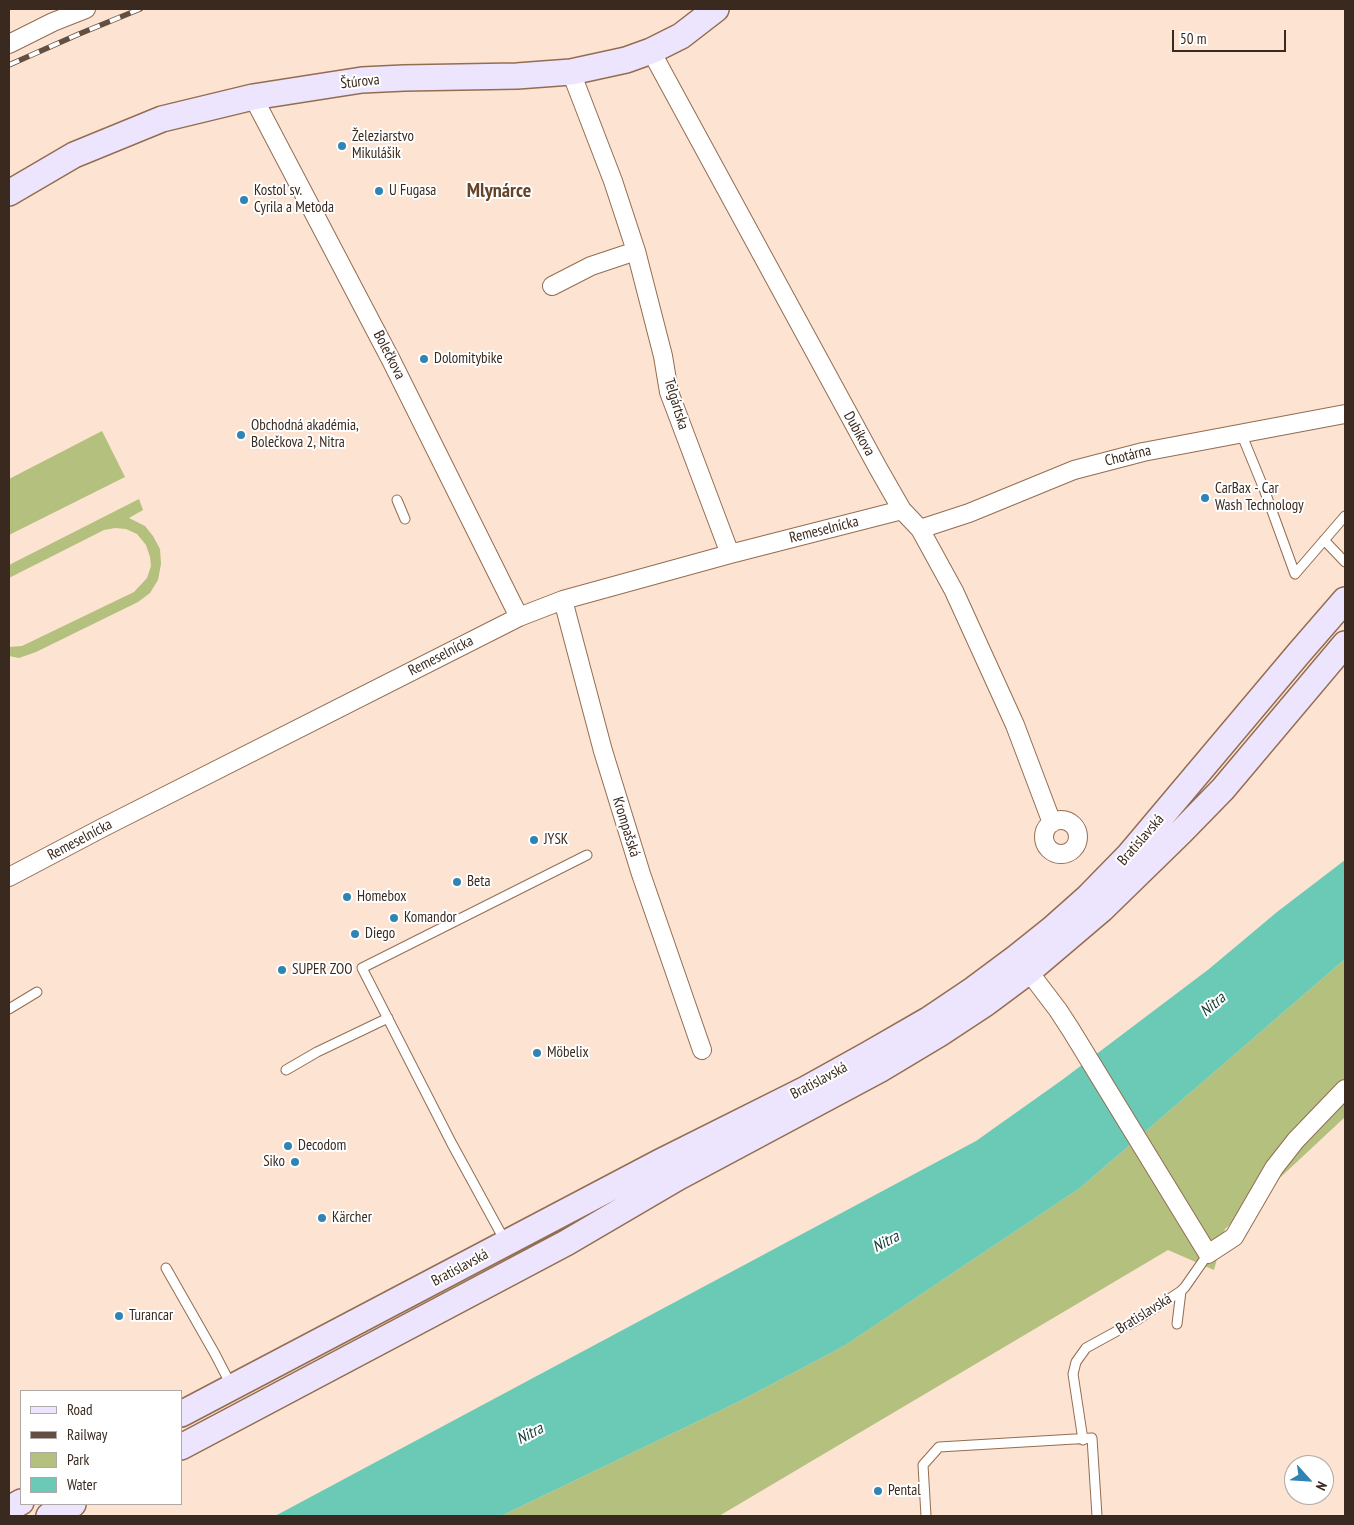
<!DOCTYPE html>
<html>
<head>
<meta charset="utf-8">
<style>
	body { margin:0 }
	#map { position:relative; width:1354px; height:1525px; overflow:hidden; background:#fde3d1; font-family:"PT Sans Narrow",sans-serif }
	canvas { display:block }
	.frame { position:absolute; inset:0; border:10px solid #3a291e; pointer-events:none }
	.legend { position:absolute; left:20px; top:1390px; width:162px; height:115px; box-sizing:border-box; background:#fff; border:1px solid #b0a9a5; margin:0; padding:6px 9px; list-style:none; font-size:15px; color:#3a291e }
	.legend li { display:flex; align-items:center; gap:10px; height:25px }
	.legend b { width:25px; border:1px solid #b0a9a5 }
	.north { position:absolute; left:1284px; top:1455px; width:50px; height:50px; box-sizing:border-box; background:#fff; border:1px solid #b0a9a5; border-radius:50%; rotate:116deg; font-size:14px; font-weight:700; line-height:20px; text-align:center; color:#3a291e }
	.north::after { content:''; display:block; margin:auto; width:18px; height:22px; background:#3084b4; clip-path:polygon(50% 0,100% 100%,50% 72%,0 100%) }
	.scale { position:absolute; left:1172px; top:30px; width:114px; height:22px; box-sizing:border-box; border:2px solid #3a291e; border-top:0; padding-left:6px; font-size:15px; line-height:18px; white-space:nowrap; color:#3a291e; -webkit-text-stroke:4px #fff; paint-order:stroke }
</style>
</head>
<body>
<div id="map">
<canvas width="1354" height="1525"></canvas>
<div class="frame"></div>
<ul class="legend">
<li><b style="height:6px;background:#ede5fe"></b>Road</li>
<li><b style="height:6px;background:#624f42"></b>Railway</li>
<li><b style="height:14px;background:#b3c07e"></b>Park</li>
<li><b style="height:14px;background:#6acab5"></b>Water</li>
</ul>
<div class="north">N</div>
<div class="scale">50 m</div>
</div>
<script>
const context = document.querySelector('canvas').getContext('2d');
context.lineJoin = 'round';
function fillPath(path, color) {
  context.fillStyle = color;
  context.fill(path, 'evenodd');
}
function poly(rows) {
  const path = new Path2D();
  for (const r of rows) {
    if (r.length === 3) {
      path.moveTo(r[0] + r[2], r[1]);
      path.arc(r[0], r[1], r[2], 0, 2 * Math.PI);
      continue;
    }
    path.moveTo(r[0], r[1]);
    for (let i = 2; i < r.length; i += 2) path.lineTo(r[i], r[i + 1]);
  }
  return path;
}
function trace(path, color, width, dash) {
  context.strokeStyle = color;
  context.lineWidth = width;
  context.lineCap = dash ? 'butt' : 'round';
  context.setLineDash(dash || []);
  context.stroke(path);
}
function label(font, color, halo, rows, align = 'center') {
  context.font = font + ' "PT Sans Narrow",sans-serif';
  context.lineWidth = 4;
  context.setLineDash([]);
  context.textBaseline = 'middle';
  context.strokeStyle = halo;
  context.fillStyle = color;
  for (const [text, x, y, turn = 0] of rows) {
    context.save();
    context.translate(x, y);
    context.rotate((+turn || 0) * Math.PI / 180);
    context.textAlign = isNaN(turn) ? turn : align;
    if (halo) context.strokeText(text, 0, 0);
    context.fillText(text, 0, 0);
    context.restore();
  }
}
fillPath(poly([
	[102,431,125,477,9,535,9,479],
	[139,499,143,510,129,518,145,526,153,536,160,549,161,564,158,580,150,593,138,602,36,652,19,658,9,656,9,647,22,646,134,592,147,578,151,566,150,557,146,545,137,534,126,529,115,528,104,530,9,578,9,565],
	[1345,959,1345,1117,1225,1229,1214,1270,1168,1250,719,1516,501,1516,740,1401,844,1346,1080,1188]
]), '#b3c07e');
fillPath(poly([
	[1345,860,1345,959,1080,1188,844,1346,740,1401,501,1516,275,1516,976,1141,1062,1080,1209,969,1277,912]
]), '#6acab5');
const lane = poly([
	[1241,433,1264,489,1295,574,1345,516],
	[397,500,405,519],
	[1324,540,1345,562],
	[9,1009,37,992],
	[286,1070,317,1052,388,1018],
	[505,1241,452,1144,362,968,587,855],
	[166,1268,215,1354,232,1387],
	[1177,1324,1181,1291],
	[1083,1440,1073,1374,1076,1362,1086,1348,1137,1320,1181,1291,1185,1287,1208,1254],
	[926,1516,923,1465,939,1447,1092,1438,1097,1516]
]);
const street = poly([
	[9,44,53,22,86,9],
	[651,51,878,468,902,510,920,529,954,591,1015,725,1052,823],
	[571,72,613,181,636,251,663,356,669,392,730,554],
	[253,97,391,360,519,617],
	[552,286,591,266,636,251],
	[920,529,969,513,1074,470,1143,452,1345,414],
	[563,600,603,751,641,874,702,1050],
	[1061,837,17],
	[9,877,102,828,519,617,563,600,730,554,902,510],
	[1023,964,1058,1010,1071,1030,1208,1254,1234,1237,1274,1168,1296,1140,1345,1089]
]);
const secondary = poly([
	[9,193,74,155,162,119,253,97,362,80,404,78,517,76,571,72,626,60,651,51,681,36,716,9],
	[181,1414,660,1162,806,1089,869,1054,928,1020,974,989,1017,957,1052,929,1088,897,1129,855,1299,653,1345,600],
	[181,1447,566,1243,677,1178,879,1070,939,1034,986,1003,1029,971,1102,909,1181,832,1223,789,1345,644],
	[9,1509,21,1502],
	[49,1516,73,1504]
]);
trace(lane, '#936d51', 11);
trace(street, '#936d51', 20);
trace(secondary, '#936d51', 28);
trace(lane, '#fff', 9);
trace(street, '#fff', 18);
trace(secondary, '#ede5fe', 25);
const rail = poly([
	[9,65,79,34,140,9]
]);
trace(rail, '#624f42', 5.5);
trace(rail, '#fff', 4, [11]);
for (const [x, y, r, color] of [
	[342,146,5,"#3084b4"],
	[379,191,5,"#3084b4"],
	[244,200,5,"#3084b4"],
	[424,359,5,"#3084b4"],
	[241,435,5,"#3084b4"],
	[1205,498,5,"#3084b4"],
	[534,840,5,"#3084b4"],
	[457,882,5,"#3084b4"],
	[347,897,5,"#3084b4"],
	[394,918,5,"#3084b4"],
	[355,934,5,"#3084b4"],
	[282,970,5,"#3084b4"],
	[537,1053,5,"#3084b4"],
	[288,1146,5,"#3084b4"],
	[295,1162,5,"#3084b4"],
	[322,1218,5,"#3084b4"],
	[119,1316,5,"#3084b4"],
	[878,1491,5,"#3084b4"]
]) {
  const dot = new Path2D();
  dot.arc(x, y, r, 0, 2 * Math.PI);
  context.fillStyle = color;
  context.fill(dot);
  trace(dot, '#fff', 2);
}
label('15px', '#3a291e', '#fff', [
	["Štúrova",360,82,-6],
	["Bolečkova",389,355,63],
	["Telgártska",676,404,73],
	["Dubíkova",859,434,61],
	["Chotárna",1128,456,-14],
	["Remeselnícka",824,530,-14],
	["Remeselnícka",441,656,-27],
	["Krompašská",626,827,73],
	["Remeselnícka",80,840,-28],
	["Bratislavská",1141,840,-49],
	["Bratislavská",819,1081,-28],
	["Bratislavská",460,1268,-28],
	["Bratislavská",1144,1314,-32]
]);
label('15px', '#3a291e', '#fff', [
	["Železiarstvo",352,137],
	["Mikulášik",352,154],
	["Kostol sv.",254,191],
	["Cyrila a Metoda",254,208],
	["U Fugasa",389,191],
	["Dolomitybike",434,359],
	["Obchodná akadémia,",251,426],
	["Bolečkova 2, Nitra",251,443],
	["CarBax - Car",1215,489],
	["Wash Technology",1215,506],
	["JYSK",544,840],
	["Beta",467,882],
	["Homebox",357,897],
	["Komandor",404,918],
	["Diego",365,934],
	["SUPER ZOO",292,970],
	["Möbelix",547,1053],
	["Decodom",298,1146],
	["Siko",285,1162,"right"],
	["Kärcher",332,1218],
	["Turancar",129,1316],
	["Pental",888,1491]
], 'left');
label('italic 16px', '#103d34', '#fff', [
	["Nitra",1213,1005,-40],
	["Nitra",886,1242,-28],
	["Nitra",530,1434,-28]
]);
label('bold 20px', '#664428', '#fff', [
	["Mlynárce",499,191]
]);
</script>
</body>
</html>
